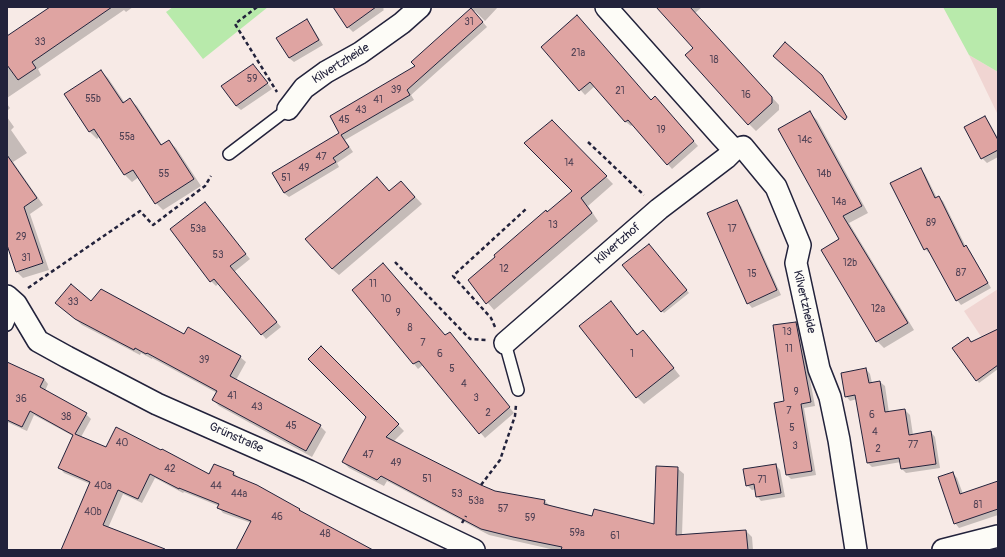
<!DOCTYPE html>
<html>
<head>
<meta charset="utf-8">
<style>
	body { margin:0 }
	#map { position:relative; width:1005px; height:557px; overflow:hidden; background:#f7eae6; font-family:Pangolin,sans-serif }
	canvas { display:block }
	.frame { position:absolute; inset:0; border:8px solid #22223b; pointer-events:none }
</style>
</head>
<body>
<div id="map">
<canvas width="1005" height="557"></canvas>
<div class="frame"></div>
</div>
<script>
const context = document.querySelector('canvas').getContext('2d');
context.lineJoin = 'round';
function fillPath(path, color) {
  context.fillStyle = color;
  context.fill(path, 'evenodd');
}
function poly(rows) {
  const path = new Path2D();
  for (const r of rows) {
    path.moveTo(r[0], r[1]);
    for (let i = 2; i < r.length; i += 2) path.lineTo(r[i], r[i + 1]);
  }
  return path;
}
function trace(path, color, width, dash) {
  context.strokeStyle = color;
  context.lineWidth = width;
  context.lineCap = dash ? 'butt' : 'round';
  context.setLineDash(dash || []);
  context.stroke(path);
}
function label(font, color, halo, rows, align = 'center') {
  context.font = font + ' Pangolin,sans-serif';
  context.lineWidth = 3;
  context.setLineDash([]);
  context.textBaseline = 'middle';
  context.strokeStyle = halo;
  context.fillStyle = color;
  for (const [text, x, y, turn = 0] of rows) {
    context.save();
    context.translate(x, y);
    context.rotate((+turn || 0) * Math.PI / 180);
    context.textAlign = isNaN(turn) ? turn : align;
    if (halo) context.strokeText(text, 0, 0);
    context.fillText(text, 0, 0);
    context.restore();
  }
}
fillPath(poly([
	[969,55,998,72,998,115],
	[998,289,998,362,964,311]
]), '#f0d5d2');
fillPath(poly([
	[173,7,268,7,203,59,166,12],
	[943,7,998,7,998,72,969,55]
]), '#b8eaab');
fillPath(poly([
	[51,7,133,7,126,12,124,10,38,69,41,75,7,98,7,37],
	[339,7,385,7,383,9,384,10,353,32,348,27],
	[470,7,498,7,485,21,475,11,474,12,487,27,411,95,414,100,345,140,353,152,337,163,339,167,289,197,284,193,340,133,417,66,412,62,472,8],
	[657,7,702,7,695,13,779,105,779,110,756,131,749,124,694,48],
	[306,21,311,25,323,45,294,62,289,58,277,39],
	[542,47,651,101,660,102,698,146,672,169,633,124,631,126,626,122,595,86,585,95],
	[253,65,272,89,241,110,236,106],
	[101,71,108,78,125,103,130,100,137,106,162,145,169,141,176,148,201,186,163,210,156,203,139,177,132,182,125,175,100,136,97,139,90,132],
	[7,104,10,108,7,111],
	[810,113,817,120,868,213,849,223,914,330,884,348,877,341,840,240],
	[7,117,14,127,11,130,27,153,13,162,43,205,30,214,49,270,23,278,17,272,7,242],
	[985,117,989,122,998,138,998,157,987,163,982,158],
	[552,121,613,184,588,206,598,221,494,310,469,281,573,191],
	[921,169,925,174,937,198,938,197,943,201,966,247,970,251,991,288,961,305,957,300,931,253,929,253,925,249],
	[401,182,422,204,339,275,332,269,390,192],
	[736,201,741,206,781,295,752,308,748,303],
	[205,204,250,259,234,272,281,327,266,339,219,283,216,286,211,281],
	[651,247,689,293,664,313,662,311],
	[353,291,445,336,454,338,514,413,485,438,423,365,418,369,414,364],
	[91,302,240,357,246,362,236,380,320,426,326,432,312,457,219,406,213,400,217,393,152,358,152,359,141,353,140,355,82,325,62,308],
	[611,302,638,335,643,332,650,338,680,376,644,404,637,397],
	[796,323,800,327,815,406,804,408,816,475,791,479,787,475,775,404,786,402],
	[998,330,998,369,979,383,953,348,971,343],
	[321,347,404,431,394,441,494,492,544,500,551,507,593,517,655,525,677,468,684,474,682,535,746,531,752,537,753,550,555,550,489,535,387,481,384,486,349,468,343,462,367,417],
	[7,363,44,379,48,384,45,391,86,414,91,419,81,437,106,449,210,476,234,473,238,477,299,509,303,513,371,550,237,550,251,523,223,513,219,508,219,506,184,492,183,493,155,478,142,503,123,494,108,528,164,550,61,550,90,484,64,473,60,468,73,436,34,415,27,431,7,422],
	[866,369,870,374,872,383,880,382,885,386,889,413,905,410,910,415,913,435,931,432,935,437,940,468,906,473,902,469,901,462,872,467,867,462,857,399,850,401,846,396],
	[776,465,780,470,785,497,761,501,757,496,756,489,752,490,747,485],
	[953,473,957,478,963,494,998,494,998,515,959,528,955,523]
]), '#0003');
const building = poly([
	[50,7,112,7,32,62,36,68,18,80,7,65,7,36,50,7],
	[333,7,376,7,347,28,333,7],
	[656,7,690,7,772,97,772,103,748,125,685,55,693,48,656,7],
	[471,8,483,22,407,90,410,95,341,135,349,147,333,158,336,162,284,193,272,173,339,133,330,116,415,66,411,62,471,8],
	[577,15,651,100,655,96,694,141,667,165,628,120,625,122,590,82,579,91,541,47,577,15],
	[307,19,319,40,289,58,276,38,307,19],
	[785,42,822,75,847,117,845,120,773,56,785,42],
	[253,64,268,83,236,106,221,86,253,64],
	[101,70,123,103,130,98,161,145,169,140,194,179,155,204,133,170,124,175,94,129,89,132,64,94,101,70],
	[810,111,862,206,843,216,908,323,876,342,821,250,839,239,778,129,810,111],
	[985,116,998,140,998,150,981,159,964,127,985,116],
	[552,120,607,176,581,198,592,213,486,304,468,280,495,257,494,255,546,210,547,212,572,191,524,143,552,120],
	[7,155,37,198,24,207,43,263,16,272,7,245,7,155],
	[921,168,935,198,939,196,964,247,966,245,988,283,956,301,927,248,924,250,890,183,921,168],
	[377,177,389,191,401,181,415,197,332,269,305,239,377,177],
	[737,200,777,290,747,304,707,213,737,200],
	[205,202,246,254,230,266,277,322,261,335,214,279,210,282,170,229,205,202],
	[649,244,687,290,661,312,622,265,649,244],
	[383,263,445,335,450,332,510,407,479,434,419,361,413,364,352,290,383,263],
	[71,284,91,301,101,289,184,334,188,327,241,356,230,376,321,425,306,451,212,400,217,391,147,353,146,354,135,348,134,350,75,319,55,303,71,284],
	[611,301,637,335,643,330,674,368,636,398,579,326,611,301],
	[796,322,811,402,801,404,812,471,786,475,774,403,784,401,773,325,796,322],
	[998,329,998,365,976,381,952,348,968,337,971,342,998,329],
	[321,346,399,424,386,437,481,485,495,491,545,500,544,504,592,516,594,509,654,524,656,466,678,467,676,535,746,530,748,550,561,550,562,547,513,537,481,529,381,476,377,480,342,462,366,417,308,359,321,346],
	[7,362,44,379,40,387,87,413,75,434,106,447,116,427,161,450,162,449,209,474,214,464,234,472,233,475,257,485,300,509,299,510,373,550,236,550,251,521,217,508,219,504,179,488,179,489,150,474,138,499,118,490,103,525,165,549,165,550,61,550,90,482,58,468,73,435,30,411,22,427,7,420,7,362],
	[866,368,869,383,880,381,885,412,905,409,909,435,931,431,936,464,901,469,899,458,867,463,855,395,845,397,841,373,866,368],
	[776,464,781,493,756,497,754,484,746,486,743,469,776,464],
	[953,472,960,494,998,481,998,509,954,524,938,477,953,472]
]);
fillPath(building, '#dfa4a2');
trace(building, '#22223b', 1);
const service = poly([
	[229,154,288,109],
	[7,325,16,304],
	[505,343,518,390]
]);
const minor = poly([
	[606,7,720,135,734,150],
	[288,109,304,88,326,72,360,53,402,23,420,7],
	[7,296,16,304,38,341,67,357,157,404,309,471,474,550],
	[505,343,659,209,726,158,734,150,743,147,776,187,800,245,796,263,819,369,830,397,839,440,856,550],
	[943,550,998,536]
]);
trace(service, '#22223b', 14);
trace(minor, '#22223b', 24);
trace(poly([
	[257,7,235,24,277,92],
	[588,142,644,195],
	[395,262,470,339,486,340],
	[28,288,140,211,153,225,205,186,211,176],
	[495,327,491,318,453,276,526,209],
	[481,485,500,460,515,416,516,405],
	[462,523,466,516]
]), '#22223b', 2.5, [4, 3]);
trace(service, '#fdfcf7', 11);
trace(minor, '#fdfcf7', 21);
label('10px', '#514255', null, [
	["31",469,22],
	["33",40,42],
	["21a",578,53],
	["18",714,60],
	["59",252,79],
	["39",396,90],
	["21",620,91],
	["16",746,95],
	["55b",93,99],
	["41",378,100],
	["43",361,110],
	["45",344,120],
	["19",661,130],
	["55a",127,137],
	["14c",805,140],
	["47",321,157],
	["14",569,163],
	["49",304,168],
	["55",164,174],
	["14b",824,174],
	["51",286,178],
	["14a",839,202],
	["89",931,223],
	["13",553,225],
	["53a",198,229],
	["17",732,229],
	["29",21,237],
	["53",218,255],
	["31",26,258],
	["12b",850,263],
	["12",504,269],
	["87",961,273],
	["15",752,274],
	["11",373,284],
	["10",386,299],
	["33",73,302],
	["12a",878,309],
	["9",398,313],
	["8",410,328],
	["13",787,332],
	["7",423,343],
	["11",789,349],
	["6",440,354],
	["1",632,354],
	["39",204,360],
	["5",452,369],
	["4",464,384],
	["9",796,392],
	["41",232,396],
	["3",476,398],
	["36",21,399],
	["43",257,407],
	["7",789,411],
	["2",488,413],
	["6",872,415],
	["38",66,417],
	["45",291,426],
	["5",792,428],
	["4",875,432],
	["40",122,443],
	["77",913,445],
	["3",795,446],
	["2",878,449],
	["47",368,455],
	["49",396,463],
	["42",170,469],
	["51",427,479],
	["71",762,480],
	["40a",103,486],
	["44",216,486],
	["44a",239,494],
	["53",457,494],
	["53a",476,501],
	["81",978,505],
	["57",503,509],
	["40b",93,512],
	["46",277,517],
	["59",530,518],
	["59a",577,533],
	["48",325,534],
	["61",615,536]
]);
label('12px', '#22223b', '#fdfcf7', [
	["Kilvertzheide",341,64,-32],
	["Kilvertzhof",618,244,-41],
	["Kilvertzheide",804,302,77],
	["Grünstraße",236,438,24]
]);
</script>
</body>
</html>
